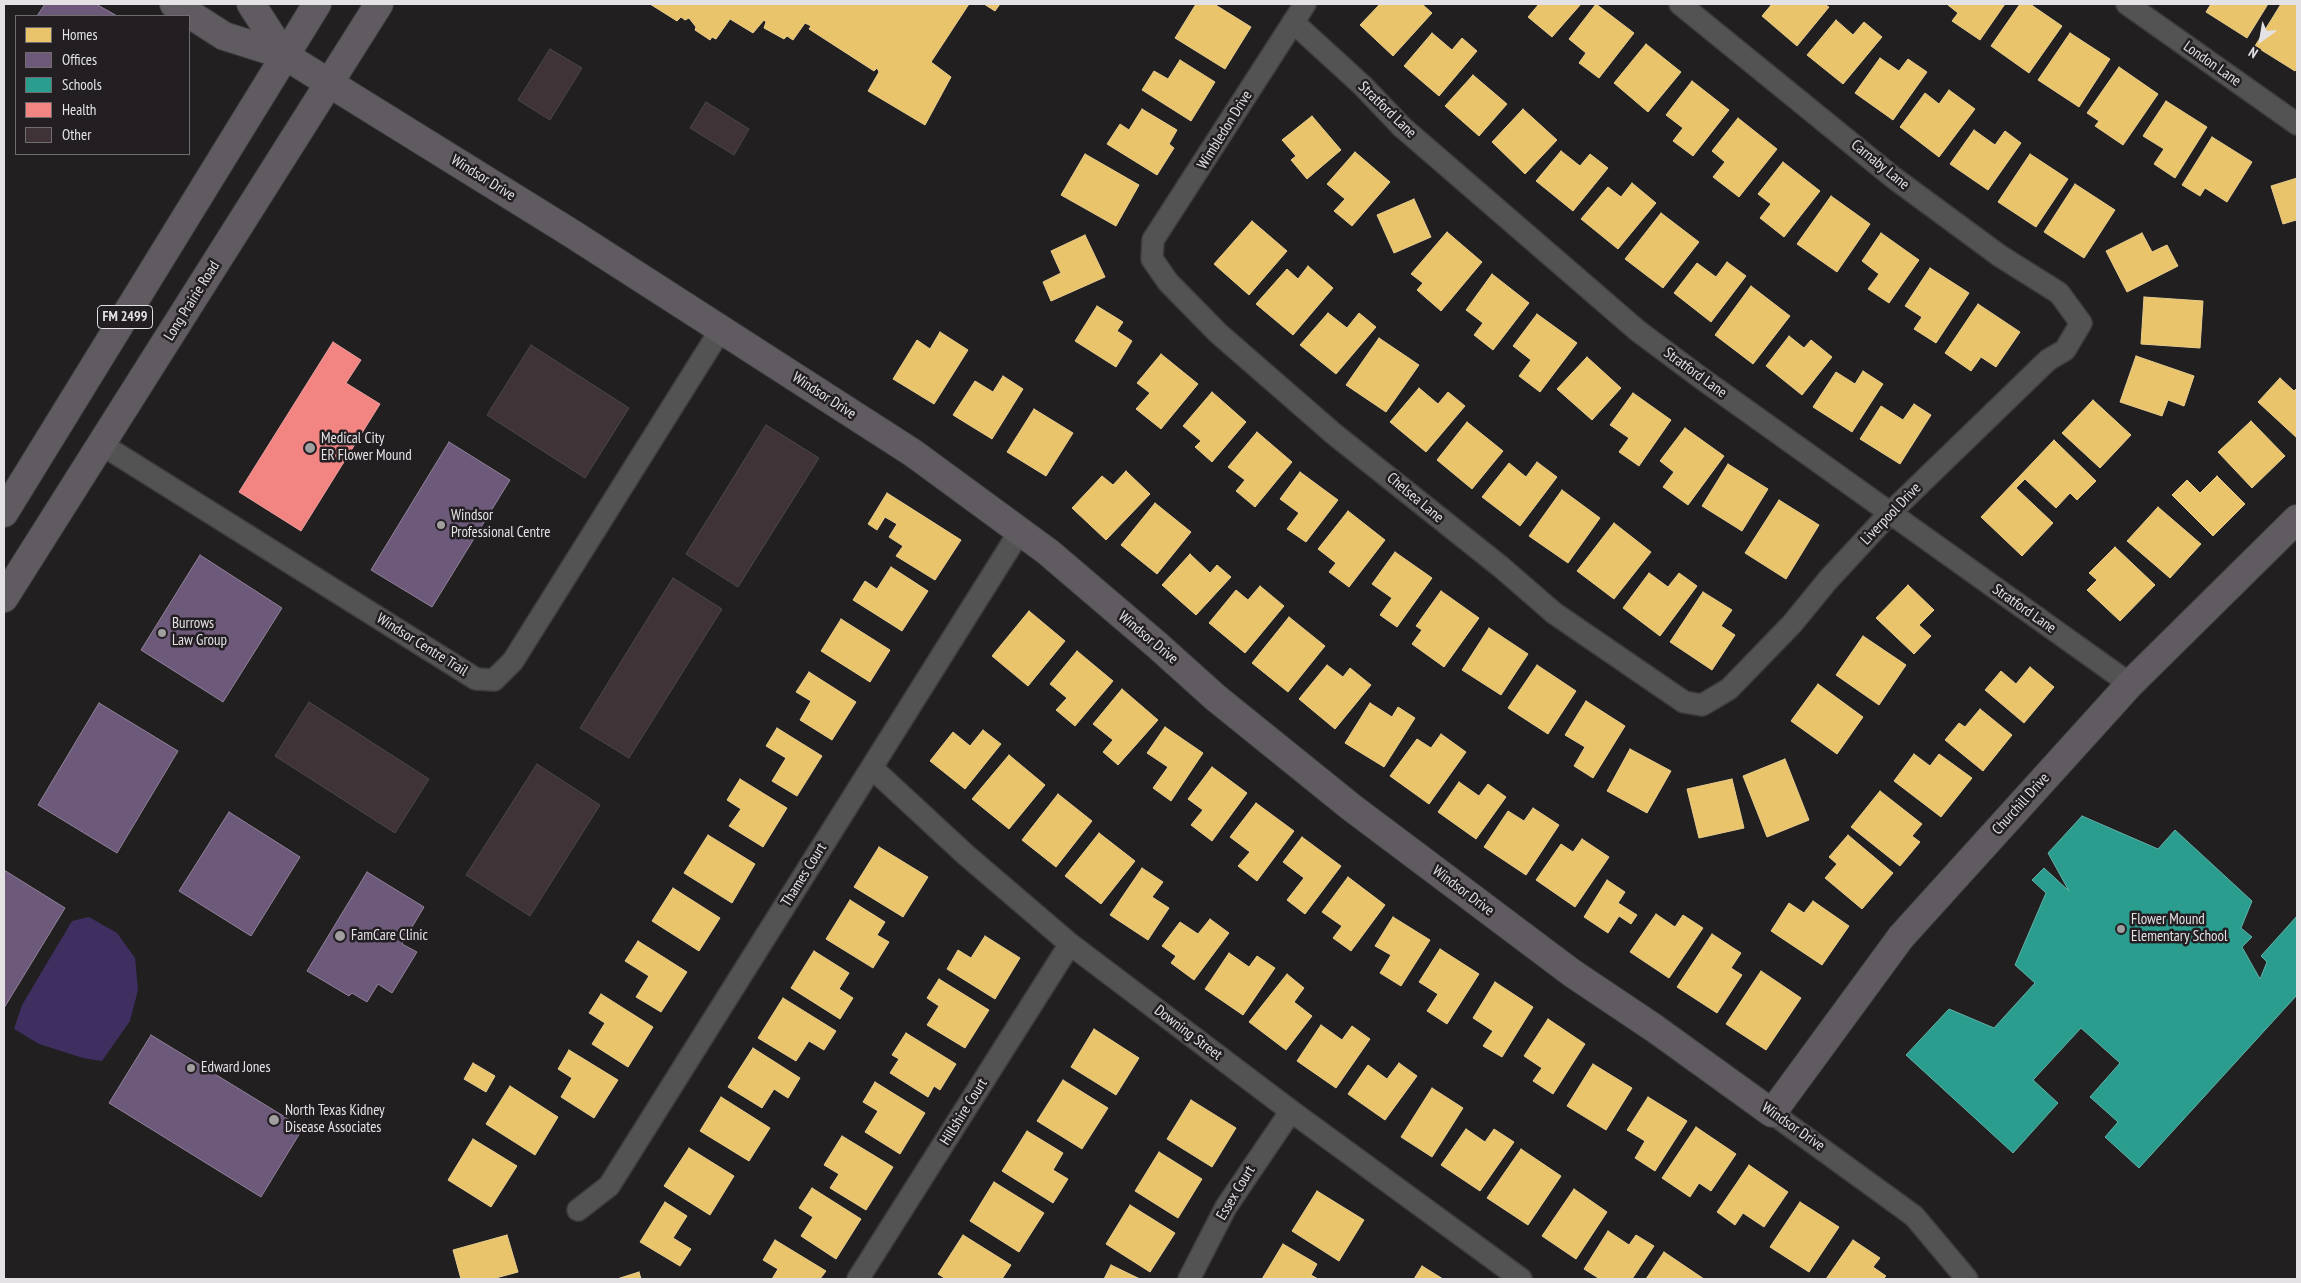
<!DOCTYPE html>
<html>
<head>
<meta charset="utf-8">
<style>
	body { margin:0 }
	#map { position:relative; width:2301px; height:1283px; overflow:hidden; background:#211f20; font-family:"PT Sans Narrow",sans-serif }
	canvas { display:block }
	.frame { position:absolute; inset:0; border:5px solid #e4e2e4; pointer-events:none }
	.legend { position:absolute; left:15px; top:15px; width:175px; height:140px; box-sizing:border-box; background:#221e21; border:1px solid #706c6f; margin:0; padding:6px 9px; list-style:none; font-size:15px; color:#e4e2e4 }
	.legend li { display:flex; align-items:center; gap:10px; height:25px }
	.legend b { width:25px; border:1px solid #706c6f }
	.north { position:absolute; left:2236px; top:15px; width:50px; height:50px; -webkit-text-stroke:4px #221e21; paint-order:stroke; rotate:212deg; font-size:14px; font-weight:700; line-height:20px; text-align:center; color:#e4e2e4 }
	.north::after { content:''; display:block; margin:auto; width:18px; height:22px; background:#e4e2e4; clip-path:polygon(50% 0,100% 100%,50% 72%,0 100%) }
</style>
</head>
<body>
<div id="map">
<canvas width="2301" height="1283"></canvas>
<div class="frame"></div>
<ul class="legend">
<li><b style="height:14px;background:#e9c46a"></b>Homes</li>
<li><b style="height:14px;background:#6d597a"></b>Offices</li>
<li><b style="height:14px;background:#2a9d8f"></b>Schools</li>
<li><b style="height:14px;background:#f28482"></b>Health</li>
<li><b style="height:14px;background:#403338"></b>Other</li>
</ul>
<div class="north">N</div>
</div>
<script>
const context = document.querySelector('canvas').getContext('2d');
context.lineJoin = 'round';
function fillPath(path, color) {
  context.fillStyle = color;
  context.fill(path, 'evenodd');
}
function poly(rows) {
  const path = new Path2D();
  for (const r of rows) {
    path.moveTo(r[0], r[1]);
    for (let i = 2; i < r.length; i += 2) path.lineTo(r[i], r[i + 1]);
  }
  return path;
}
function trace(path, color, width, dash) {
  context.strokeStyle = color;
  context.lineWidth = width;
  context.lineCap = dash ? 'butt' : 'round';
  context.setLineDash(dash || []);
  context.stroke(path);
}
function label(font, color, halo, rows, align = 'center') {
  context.font = font + ' "PT Sans Narrow",sans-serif';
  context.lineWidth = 5;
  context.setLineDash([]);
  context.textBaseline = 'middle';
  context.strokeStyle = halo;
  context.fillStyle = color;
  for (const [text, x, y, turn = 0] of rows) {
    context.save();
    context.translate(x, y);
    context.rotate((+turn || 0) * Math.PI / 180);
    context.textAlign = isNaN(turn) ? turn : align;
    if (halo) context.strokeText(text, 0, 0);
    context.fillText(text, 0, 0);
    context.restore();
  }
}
fillPath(poly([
	[89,917,117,933,135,958,138,990,130,1021,102,1061,83,1058,39,1044,14,1029,22,1005,72,921]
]), '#3e2f60');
const homes = poly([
	[650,4,969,4,931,62,951,77,925,125,868,91,879,72,877,68,874,71,809,29,811,26,805,23,793,40,787,36,784,39,764,28,766,22,764,20,753,33,730,19,716,39,712,37,710,40,695,30,696,27,689,18,685,20,681,17,677,21,650,4],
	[984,4,1000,4,995,11,984,4],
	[1196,4,1214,4,1251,27,1225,69,1175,38,1196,4],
	[1380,4,1422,4,1432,13,1393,56,1360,25,1380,4],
	[1539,4,1581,4,1552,37,1528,17,1539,4],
	[1596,4,1634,33,1599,78,1579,63,1586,53,1569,39,1596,4],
	[1772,4,1824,4,1829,7,1797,46,1762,16,1772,4],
	[1949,4,2005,4,1980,40,1952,21,1958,13,1948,5,1949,4],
	[2020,4,2030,4,2062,26,2029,73,1991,46,2020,4],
	[2211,4,2268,4,2247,38,2206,12,2211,4],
	[2281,4,2297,4,2297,68,2295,71,2255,46,2281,4],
	[1836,20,1853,35,1864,22,1882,37,1843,84,1807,55,1836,20],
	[1432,33,1452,50,1462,38,1477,51,1439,96,1404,66,1432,33],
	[2070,33,2110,59,2079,107,2038,80,2070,33],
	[1646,44,1681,72,1648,112,1614,83,1646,44],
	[1880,58,1899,71,1908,59,1927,72,1893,120,1855,93,1880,58],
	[1180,60,1215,82,1191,121,1142,90,1154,71,1168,79,1180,60],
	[2119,67,2158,94,2123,145,2095,126,2099,121,2087,113,2119,67],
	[1473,75,1507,104,1479,136,1445,106,1473,75],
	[1692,81,1729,110,1693,156,1673,141,1683,128,1666,115,1692,81],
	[1949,90,1975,109,1939,157,1900,127,1925,93,1939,104,1949,90],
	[2166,101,2207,127,2175,178,2154,164,2164,149,2143,136,2166,101],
	[1142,109,1177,130,1169,144,1174,148,1157,175,1107,144,1120,124,1129,130,1142,109],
	[1523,109,1557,140,1525,174,1492,142,1523,109],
	[1312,116,1341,150,1307,179,1291,160,1296,156,1282,140,1312,116],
	[1738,118,1777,149,1739,197,1713,177,1725,162,1712,151,1738,118],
	[1974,130,1995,145,2005,131,2021,143,1988,190,1950,164,1974,130],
	[2212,137,2252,162,2227,202,2205,188,2200,196,2182,185,2212,137],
	[1561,151,1580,166,1590,154,1608,168,1573,211,1536,181,1561,151],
	[1355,152,1390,182,1352,226,1334,211,1345,199,1327,184,1355,152],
	[1085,154,1139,185,1116,226,1061,195,1085,154],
	[2030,154,2068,179,2036,227,1998,202,2030,154],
	[1783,162,1820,191,1784,237,1760,218,1771,204,1758,194,1783,162],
	[2297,178,2297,224,2296,220,2283,224,2271,186,2297,178],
	[1632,183,1656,203,1618,249,1581,219,1608,187,1621,197,1632,183],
	[2075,184,2115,210,2084,258,2044,232,2075,184],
	[1831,196,1870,224,1837,272,1797,244,1831,196],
	[1414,199,1431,237,1394,253,1377,215,1414,199],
	[1661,213,1699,242,1663,288,1625,259,1661,213],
	[1252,221,1287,251,1249,295,1214,264,1252,221],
	[1447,232,1482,262,1441,311,1417,290,1423,283,1411,274,1447,232],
	[1881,233,1919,260,1889,303,1868,289,1879,274,1862,261,1881,233],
	[2142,233,2152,252,2167,245,2178,266,2127,292,2106,251,2142,233],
	[1085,235,1105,277,1051,301,1043,282,1061,273,1051,251,1085,235],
	[1727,262,1746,276,1711,322,1674,293,1697,263,1716,277,1727,262],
	[1308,266,1333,288,1293,335,1256,304,1287,269,1298,279,1308,266],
	[1930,268,1969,293,1936,343,1914,329,1922,317,1905,306,1930,268],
	[1492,274,1529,303,1493,350,1474,335,1483,323,1466,310,1492,274],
	[1751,286,1790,316,1753,364,1715,335,1751,286],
	[2144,297,2203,301,2200,348,2141,344,2144,297],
	[1978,304,2020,332,1996,367,1981,357,1971,371,1945,353,1978,304],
	[1097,306,1123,322,1117,331,1132,341,1116,367,1075,341,1097,306],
	[1328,313,1347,328,1359,313,1376,327,1336,374,1300,345,1328,313],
	[1537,314,1577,343,1540,392,1519,376,1531,360,1513,346,1537,314],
	[940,332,968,350,934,404,893,379,917,340,930,349,940,332],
	[1789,336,1804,348,1811,340,1832,357,1802,395,1766,366,1789,336],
	[1379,338,1419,365,1386,412,1346,385,1379,338],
	[1161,354,1198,384,1161,429,1136,409,1150,393,1137,383,1161,354],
	[2136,356,2194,376,2184,406,2168,400,2162,416,2120,402,2136,356],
	[1587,357,1621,388,1592,420,1557,389,1587,357],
	[1863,371,1883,384,1852,432,1813,407,1836,372,1855,384,1863,371],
	[1003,376,1023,389,992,439,953,415,975,381,993,392,1003,376],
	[2280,378,2294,391,2297,388,2297,438,2258,402,2280,378],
	[1419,388,1438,404,1448,392,1465,406,1426,452,1390,422,1419,388],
	[1212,392,1246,422,1212,462,1195,447,1201,441,1183,426,1212,392],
	[1633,393,1671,420,1639,466,1619,452,1629,438,1610,425,1633,393],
	[2093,400,2131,435,2100,468,2062,433,2093,400],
	[1914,404,1931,415,1900,464,1860,439,1881,406,1903,420,1914,404],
	[1034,409,1073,433,1046,476,1007,452,1034,409],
	[2251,421,2285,456,2252,488,2218,452,2251,421],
	[1467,422,1503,451,1472,489,1437,460,1467,422],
	[1685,428,1724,456,1688,505,1663,487,1674,472,1660,461,1685,428],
	[1257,432,1292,462,1255,507,1236,491,1245,480,1228,467,1257,432],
	[2054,440,2096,481,2077,500,2070,493,2056,508,2025,479,2016,488,2053,523,2022,556,1981,517,2054,440],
	[1537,462,1557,477,1520,526,1482,497,1509,463,1526,477,1537,462],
	[1728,464,1768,489,1742,531,1702,506,1728,464],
	[1126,471,1150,494,1106,540,1072,508,1102,476,1113,485,1126,471],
	[1300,472,1338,500,1306,542,1287,529,1299,513,1280,499,1300,472],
	[2217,476,2245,504,2213,536,2172,495,2187,480,2200,493,2217,476],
	[1562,490,1600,518,1568,563,1529,536,1562,490],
	[887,493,961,540,935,580,896,556,903,546,889,537,897,524,885,517,877,530,868,524,887,493],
	[1779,500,1819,525,1786,579,1745,553,1779,500],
	[1155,503,1191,532,1157,574,1121,545,1155,503],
	[2158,507,2201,544,2170,578,2127,541,2158,507],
	[1348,511,1385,540,1349,587,1329,572,1336,563,1318,549,1348,511],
	[1614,523,1651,552,1614,599,1577,571,1614,523],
	[2115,547,2155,585,2120,621,2087,590,2097,580,2089,573,2115,547],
	[1395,552,1432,578,1397,627,1380,615,1392,598,1372,584,1395,552],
	[1190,554,1210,573,1217,565,1231,577,1196,615,1162,585,1190,554],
	[891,567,928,591,902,631,853,600,865,581,877,589,891,567],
	[1649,573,1668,587,1679,573,1697,586,1660,636,1623,608,1649,573],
	[1908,585,1934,610,1919,625,1931,636,1914,654,1876,618,1908,585],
	[1260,586,1284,606,1245,653,1209,623,1236,590,1248,600,1260,586],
	[1441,591,1479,618,1444,667,1412,644,1422,630,1416,626,1441,591],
	[1703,592,1732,610,1721,626,1735,635,1712,670,1670,642,1703,592],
	[1029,611,1065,641,1028,686,992,656,1029,611],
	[1289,617,1325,646,1288,692,1252,663,1289,617],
	[841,619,890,650,870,682,821,651,841,619],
	[1489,628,1528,654,1501,695,1462,670,1489,628],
	[1863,636,1906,665,1879,705,1836,675,1863,636],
	[1077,651,1113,681,1075,726,1056,710,1067,698,1050,684,1077,651],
	[1327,665,1343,677,1350,668,1371,685,1335,729,1299,699,1327,665],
	[1537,665,1576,691,1548,734,1508,708,1537,665],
	[2030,667,2054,687,2024,723,1985,690,2001,671,2016,684,2030,667],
	[809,672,856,702,832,740,800,720,811,701,796,692,809,672],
	[1818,684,1863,717,1837,754,1791,721,1818,684],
	[1122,689,1158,720,1118,765,1103,752,1113,740,1093,724,1122,689],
	[1586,701,1625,726,1593,778,1574,766,1585,747,1565,735,1586,701],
	[1370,703,1392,717,1398,707,1415,718,1384,767,1345,743,1370,703],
	[1980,709,2012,735,1983,771,1945,740,1959,723,1965,727,1980,709],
	[1165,727,1203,753,1171,801,1153,788,1168,767,1147,753,1165,727],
	[777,728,822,756,797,796,772,781,786,758,766,746,777,728],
	[983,730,1001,744,965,789,930,761,953,732,970,746,983,730],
	[1441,734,1466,752,1429,804,1390,776,1417,739,1431,748,1441,734],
	[1630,749,1671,771,1647,813,1607,791,1630,749],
	[1914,754,1930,766,1939,754,1972,778,1941,817,1894,781,1914,754],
	[1009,755,1045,785,1009,829,972,799,1009,755],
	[1785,759,1809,820,1767,837,1743,776,1785,759],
	[1212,767,1247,793,1212,841,1191,825,1203,810,1188,799,1212,767],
	[740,779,787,808,763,847,729,826,741,809,727,800,740,779],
	[1732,779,1744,828,1699,838,1687,789,1732,779],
	[1459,782,1479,796,1488,784,1506,797,1476,839,1438,812,1459,782],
	[1880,791,1922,824,1912,836,1920,842,1900,866,1851,827,1880,791],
	[1058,794,1092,821,1056,867,1022,840,1058,794],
	[1256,803,1294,831,1257,881,1238,866,1250,852,1230,837,1256,803],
	[1533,808,1559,825,1526,875,1484,847,1508,811,1524,821,1533,808],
	[1099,833,1135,861,1101,904,1065,876,1099,833],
	[708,835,755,864,732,903,684,873,708,835],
	[1848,835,1893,873,1862,909,1825,878,1837,864,1829,857,1848,835],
	[1302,837,1341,866,1305,914,1287,900,1304,878,1283,862,1302,837],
	[1582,839,1609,857,1575,907,1536,880,1561,844,1573,852,1582,839],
	[879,847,928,877,903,917,854,887,879,847],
	[1142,868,1163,882,1152,897,1169,908,1148,940,1110,915,1142,868],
	[1348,877,1385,905,1351,951,1333,938,1342,926,1322,912,1348,877],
	[1607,880,1625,892,1618,903,1637,915,1631,924,1619,916,1608,933,1584,917,1607,880],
	[673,888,720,918,699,951,652,921,673,888],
	[850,900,885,922,877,935,889,942,873,968,826,939,850,900],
	[1813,901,1849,926,1822,965,1771,931,1789,903,1804,913,1813,901],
	[1656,914,1675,927,1683,915,1703,928,1669,978,1630,952,1656,914],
	[1393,917,1430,940,1401,986,1380,973,1391,955,1375,946,1393,917],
	[1210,919,1229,933,1194,980,1171,963,1176,956,1162,946,1180,922,1198,934,1210,919],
	[1712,934,1741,953,1731,968,1742,975,1717,1013,1677,987,1712,934],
	[985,936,1020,958,995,999,947,969,958,950,971,958,985,936],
	[638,941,687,972,661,1012,636,997,649,976,625,961,638,941],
	[1440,949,1479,974,1447,1024,1427,1011,1438,994,1419,982,1440,949],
	[814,951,849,973,839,989,853,998,840,1019,791,988,814,951],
	[1229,953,1249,967,1257,956,1275,968,1243,1015,1205,989,1229,953],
	[1761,971,1801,998,1766,1050,1726,1024,1761,971],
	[1287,974,1304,988,1294,1002,1312,1016,1286,1050,1249,1022,1287,974],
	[939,979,989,1010,965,1048,927,1025,939,1006,927,998,939,979],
	[1495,982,1533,1007,1502,1057,1483,1046,1493,1031,1473,1018,1495,982],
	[601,994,653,1027,628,1067,592,1044,605,1023,589,1013,601,994],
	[783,998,836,1031,824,1050,809,1041,796,1061,758,1038,783,998],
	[1548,1019,1585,1044,1553,1094,1533,1081,1542,1068,1524,1056,1548,1019],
	[1321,1025,1342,1040,1352,1026,1370,1039,1336,1088,1297,1061,1321,1025],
	[1094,1029,1139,1058,1116,1095,1071,1067,1094,1029],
	[906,1033,956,1064,940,1090,934,1086,928,1097,890,1073,899,1059,892,1055,906,1033],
	[753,1048,800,1078,788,1098,774,1089,762,1108,728,1087,753,1048],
	[569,1050,618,1080,594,1118,561,1097,572,1078,558,1069,569,1050],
	[473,1063,495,1076,486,1092,464,1079,473,1063],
	[1399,1063,1417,1076,1385,1120,1348,1094,1368,1065,1387,1079,1399,1063],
	[1593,1064,1632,1088,1606,1130,1567,1106,1593,1064],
	[1063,1080,1108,1108,1082,1149,1037,1121,1063,1080],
	[875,1082,925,1113,900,1154,865,1132,878,1111,863,1102,875,1082],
	[510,1086,558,1117,535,1155,486,1124,510,1086],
	[1432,1088,1463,1108,1432,1157,1401,1137,1432,1088],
	[721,1097,770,1128,749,1161,700,1131,721,1097],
	[1648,1097,1687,1121,1655,1171,1635,1158,1645,1141,1627,1130,1648,1097],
	[1191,1100,1236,1128,1212,1167,1167,1139,1191,1100],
	[1696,1127,1736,1154,1711,1191,1699,1183,1690,1197,1662,1178,1696,1127],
	[1466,1129,1485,1142,1494,1129,1514,1142,1480,1191,1441,1165,1466,1129],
	[1027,1131,1063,1153,1053,1170,1068,1179,1053,1203,1002,1171,1027,1131],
	[842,1136,893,1167,866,1210,830,1188,839,1174,824,1165,842,1136],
	[473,1139,517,1166,491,1207,448,1180,473,1139],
	[689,1148,734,1176,710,1215,664,1186,689,1148],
	[1521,1149,1561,1176,1528,1225,1487,1198,1521,1149],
	[1159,1152,1202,1179,1178,1218,1135,1191,1159,1152],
	[1749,1165,1788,1192,1764,1227,1743,1213,1735,1225,1717,1212,1749,1165],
	[994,1182,1044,1213,1019,1252,970,1221,994,1182],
	[812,1188,861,1219,836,1259,801,1236,813,1217,799,1208,812,1188],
	[1574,1189,1607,1212,1576,1259,1542,1236,1574,1189],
	[1317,1191,1364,1220,1339,1261,1292,1231,1317,1191],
	[665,1202,687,1216,673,1238,691,1249,680,1266,640,1242,665,1202],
	[1800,1202,1839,1227,1809,1272,1770,1247,1800,1202],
	[1130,1205,1175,1233,1150,1272,1106,1244,1130,1205],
	[1608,1231,1629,1245,1636,1235,1654,1246,1632,1279,1600,1279,1584,1269,1608,1231],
	[507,1235,518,1272,492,1279,461,1279,453,1250,507,1235],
	[963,1235,1011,1265,1002,1279,946,1279,938,1274,963,1235],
	[775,1240,826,1271,820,1279,772,1279,778,1269,763,1260,775,1240],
	[1853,1240,1880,1258,1873,1267,1886,1276,1883,1279,1826,1279,1853,1240],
	[1283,1244,1317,1264,1311,1275,1318,1279,1262,1279,1283,1244],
	[1664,1252,1704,1279,1646,1279,1664,1252],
	[1111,1265,1140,1279,1104,1279,1111,1265],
	[1422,1266,1443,1279,1414,1279,1422,1266],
	[639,1272,641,1279,617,1279,639,1272]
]);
fillPath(homes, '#e9c46a');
trace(homes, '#e8cd8f', 1);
const offices = poly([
	[45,4,96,4,117,16,37,16,45,4],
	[449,442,510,480,432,607,371,570,449,442],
	[200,555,282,608,223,702,141,650,200,555],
	[99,703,178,751,117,853,38,805,99,703],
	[229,812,300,857,251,936,179,891,229,812],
	[4,870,65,908,4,1008,4,870],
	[367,872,424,907,402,944,417,952,392,993,378,984,367,1002,352,993,349,996,307,971,367,872],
	[151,1035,303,1128,261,1197,109,1103,151,1035]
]);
fillPath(offices, '#6d597a');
trace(offices, '#91829a', 1);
const schools = poly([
	[2082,816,2158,849,2175,830,2252,901,2241,928,2252,937,2242,947,2260,979,2267,962,2261,956,2297,916,2297,995,2139,1168,2105,1137,2118,1122,2090,1097,2120,1063,2081,1028,2033,1080,2058,1103,2013,1153,1906,1055,1949,1009,1994,1028,2035,983,2015,965,2046,893,2032,880,2044,868,2069,891,2048,853,2082,816]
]);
fillPath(schools, '#2a9d8f');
trace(schools, '#62b2a8', 1);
const health = poly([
	[333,342,361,360,346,383,380,404,301,531,239,492,333,342]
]);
fillPath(health, '#f28482');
trace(health, '#eea09f', 1);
const building = poly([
	[550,49,582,68,550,120,518,100,550,49],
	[706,102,749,129,734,155,690,128,706,102],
	[531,345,629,408,585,478,487,415,531,345],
	[766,425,819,458,738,587,686,554,766,425],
	[673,578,722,609,629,758,580,728,673,578],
	[309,702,429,779,395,833,275,756,309,702],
	[537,764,600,805,530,916,466,875,537,764]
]);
fillPath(building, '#403338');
trace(building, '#4a4849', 1);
const street = poly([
	[1305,4,1153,240,1152,259,1168,282,1218,333,1334,434,1501,567,1554,613,1684,702,1702,705,1729,689,1792,624,1828,580,1890,513,2048,360,2065,350,2081,323,2059,293,2000,256,1894,178,1680,4],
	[2127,4,2297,124],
	[1293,22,1363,86,1402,127,1638,331,1701,378,2130,684],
	[101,444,476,679,494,680,513,661,721,329],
	[872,768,966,855,1070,944,1291,1111,1521,1279],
	[1772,1113,1914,1216,1967,1279],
	[578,1210,609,1186,1020,531],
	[858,1279,1070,944],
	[1189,1279,1226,1207,1291,1111]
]);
const secondary = poly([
	[174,4,224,36,284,55,571,233,913,453,1048,552,1157,645,1216,698,1351,807,1572,973,1654,1028,1772,1113,1901,937,2130,684,2297,519],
	[251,4,284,55]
]);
const primary = poly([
	[4,513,317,4],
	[4,598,379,4]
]);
trace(street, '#3e3c3e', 24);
trace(secondary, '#3e3c3e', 30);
trace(primary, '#3e3c3e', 30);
trace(street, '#545354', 21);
trace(secondary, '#5f5b60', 28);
trace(primary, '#605a61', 28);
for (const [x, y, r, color] of [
	[310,448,6,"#a09e9f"],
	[441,525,5,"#a09e9f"],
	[162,633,5,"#a09e9f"],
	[2121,929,5,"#a09e9f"],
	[340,936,6,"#a09e9f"],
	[191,1068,5,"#a09e9f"],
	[274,1120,6,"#a09e9f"]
]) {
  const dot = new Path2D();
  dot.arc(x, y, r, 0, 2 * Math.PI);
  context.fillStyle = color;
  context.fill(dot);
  trace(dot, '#221e21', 2);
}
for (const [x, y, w] of [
	[125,317,55]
]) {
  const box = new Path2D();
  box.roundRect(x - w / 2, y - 11.5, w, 23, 4);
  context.fillStyle = '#221e21';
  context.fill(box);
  trace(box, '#e4e2e4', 1);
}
label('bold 14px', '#e4e2e4', null, [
	["FM 2499",125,317]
]);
label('15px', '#e4e2e4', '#221e21', [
	["London Lane",2212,64,35],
	["Stratford Lane",1387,110,44],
	["Wimbledon Drive",1225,130,-58],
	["Carnaby Lane",1880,165,39],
	["Windsor Drive",483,178,32],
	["Long Prairie Road",192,301,-58],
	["Stratford Lane",1695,373,36],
	["Windsor Drive",824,396,33],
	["Chelsea Lane",1415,498,40],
	["Liverpool Drive",1891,514,-46],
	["Stratford Lane",2024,609,35],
	["Windsor Drive",1148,638,40],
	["Windsor Centre Trail",422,645,32],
	["Churchill Drive",2021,804,-48],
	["Thames Court",804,875,-58],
	["Windsor Drive",1463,891,37],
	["Downing Street",1188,1033,37],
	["Hillshire Court",964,1112,-58],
	["Windsor Drive",1793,1127,35],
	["Essex Court",1236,1193,-59]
]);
label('15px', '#e4e2e4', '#221e21', [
	["Medical City",321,439],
	["ER Flower Mound",321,456],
	["Windsor",451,516],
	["Professional Centre",451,533],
	["Burrows",172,624],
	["Law Group",172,641],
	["Flower Mound",2131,920],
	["Elementary School",2131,937],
	["FamCare Clinic",351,936],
	["Edward Jones",201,1068],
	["North Texas Kidney",285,1111],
	["Disease Associates",285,1128]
], 'left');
</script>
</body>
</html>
